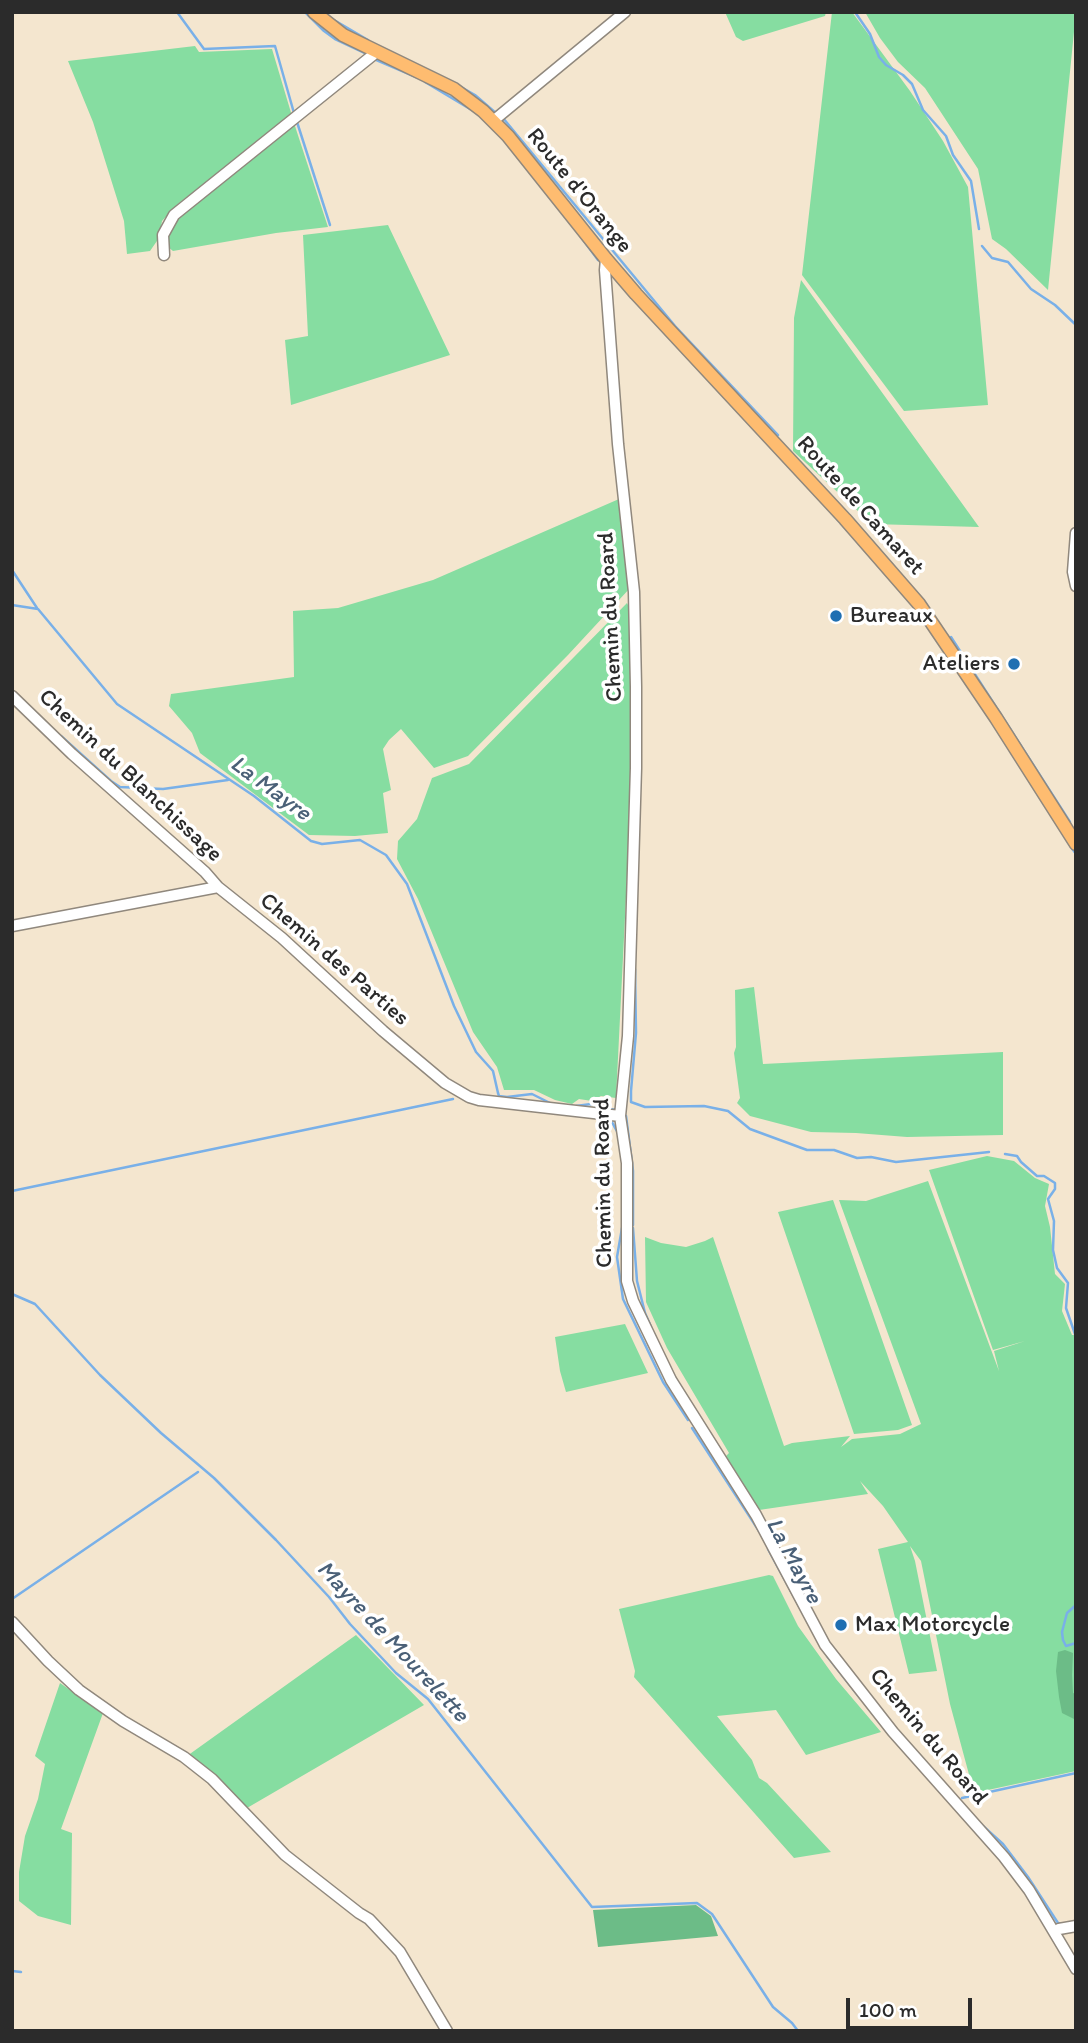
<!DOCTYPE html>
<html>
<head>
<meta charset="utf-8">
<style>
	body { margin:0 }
	#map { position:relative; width:1088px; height:2043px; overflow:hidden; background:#f4e6cf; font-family:Itim,sans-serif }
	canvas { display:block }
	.frame { position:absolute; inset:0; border:14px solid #2b2b2b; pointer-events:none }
	.scale { position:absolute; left:846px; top:1998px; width:126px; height:32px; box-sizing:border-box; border:4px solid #2b2b2b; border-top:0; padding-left:9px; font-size:21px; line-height:24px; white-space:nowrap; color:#2b2b2b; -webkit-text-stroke:5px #fff; paint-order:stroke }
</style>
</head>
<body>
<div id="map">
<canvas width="1088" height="2043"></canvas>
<div class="frame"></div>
<div class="scale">100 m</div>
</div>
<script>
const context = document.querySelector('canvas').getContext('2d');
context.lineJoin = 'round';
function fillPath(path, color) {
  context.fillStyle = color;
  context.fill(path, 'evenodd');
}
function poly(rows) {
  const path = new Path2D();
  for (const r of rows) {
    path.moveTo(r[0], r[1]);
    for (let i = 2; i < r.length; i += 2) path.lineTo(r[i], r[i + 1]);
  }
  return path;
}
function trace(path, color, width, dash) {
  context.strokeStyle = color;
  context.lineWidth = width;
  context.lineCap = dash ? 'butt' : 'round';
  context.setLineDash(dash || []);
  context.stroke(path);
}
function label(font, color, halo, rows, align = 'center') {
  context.font = font + ' Itim,sans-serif';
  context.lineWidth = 7;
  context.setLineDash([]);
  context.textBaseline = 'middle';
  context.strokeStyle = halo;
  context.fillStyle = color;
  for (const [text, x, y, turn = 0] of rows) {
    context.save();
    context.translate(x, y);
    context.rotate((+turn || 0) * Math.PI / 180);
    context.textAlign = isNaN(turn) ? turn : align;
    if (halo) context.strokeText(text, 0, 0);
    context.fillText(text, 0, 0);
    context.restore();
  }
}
fillPath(poly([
	[725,12,826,12,825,16,743,41,736,37],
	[832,12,852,12,910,91,943,141,968,187,988,405,904,411,802,275],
	[865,12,1076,12,1048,290,1006,249,992,239,978,169,925,88,898,62,880,38],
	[195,46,199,52,272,49,292,116,179,203,162,221,159,238,150,251,127,254,124,221,93,122,68,61],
	[294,123,328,227,276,233,173,251,168,247,167,239,181,214],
	[388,225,450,355,291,405,285,340,308,336,303,235],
	[801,280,979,527,872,524,793,451,794,318],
	[619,499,631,587,568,655,468,756,434,768,401,729,389,740,383,749,391,790,383,793,388,833,355,836,309,835,200,753,192,733,169,706,171,694,294,677,293,611,338,608,433,580],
	[627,603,632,613,633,756,616,1098,601,1096,592,1101,579,1099,572,1104,555,1100,534,1090,504,1090,497,1067,473,1032,418,899,397,859,398,841,417,819,432,778,469,764],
	[754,987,763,1064,1003,1052,1003,1135,907,1137,856,1133,811,1132,750,1116,737,1103,740,1098,734,1053,736,1047,735,990],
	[987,1156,1014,1161,1035,1178,1049,1184,1045,1206,1050,1227,1055,1274,1065,1284,1062,1311,1072,1335,1076,1335,1076,1771,974,1793,950,1704,921,1561,910,1546,915,1561,937,1671,909,1674,878,1549,908,1542,883,1506,860,1481,868,1494,759,1510,726,1456,729,1453,667,1348,646,1302,645,1237,661,1243,686,1247,705,1241,713,1237,784,1446,792,1443,850,1436,841,1447,852,1439,900,1434,921,1424,839,1200,866,1201,928,1181,999,1371,994,1351,1025,1341,993,1350,929,1170],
	[833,1200,912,1425,898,1430,854,1434,778,1212],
	[625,1324,648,1373,566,1392,560,1371,555,1337],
	[769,1575,773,1576,798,1626,836,1679,881,1732,806,1755,776,1710,717,1716,752,1760,759,1778,767,1783,831,1852,794,1858,634,1677,635,1671,619,1609],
	[356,1635,424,1705,247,1808,187,1756],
	[60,1683,103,1713,61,1829,72,1833,71,1925,38,1916,19,1901,19,1872,25,1836,38,1799,45,1764,35,1756]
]), '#86dda1');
fillPath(poly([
	[1065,1650,1073,1653,1072,1675,1073,1693,1076,1694,1076,1720,1062,1713,1059,1697,1056,1671,1058,1652],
	[696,1905,711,1916,718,1936,598,1947,593,1910]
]), '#6cbc87');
trace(poly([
	[177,12,204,49,275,46,294,113],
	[305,12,324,31,335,39,367,54],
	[855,12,870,34,879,57,886,65,903,75,912,84,923,110,946,136,953,155,971,181,979,229],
	[334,20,368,40],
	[374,59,416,77],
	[425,82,470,109],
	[461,87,475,95,497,114],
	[503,118,675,326,778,435],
	[297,122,330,225],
	[581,237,598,260],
	[982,246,992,258,1008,262,1031,289,1055,305,1076,325],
	[837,519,847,530],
	[12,570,37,608],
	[12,605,38,609,117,704,254,796,311,841,322,844,360,840,386,855,407,884,454,1006,476,1052,493,1071,498,1093,499,1096,507,1097,532,1094,552,1104],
	[951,637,1070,822],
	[61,736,111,781,120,787,163,789,228,780],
	[1071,847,1076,854],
	[635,969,636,1033,631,1091,631,1102,645,1107,704,1106,728,1111,750,1129,807,1150,834,1150,857,1158,871,1157,896,1162,989,1152],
	[576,1106,591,1104,609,1109,617,1110],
	[626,1116,633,1171,633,1225],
	[610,1119,617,1131],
	[1005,1154,1017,1156,1021,1162,1037,1176,1044,1176,1055,1183,1055,1189,1048,1199,1054,1221,1053,1250,1057,1268,1068,1283,1066,1308,1076,1337],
	[12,1191,453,1099],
	[622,1228,617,1257,623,1299,663,1382,688,1420],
	[633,1228,637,1281,645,1313,651,1327],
	[12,1294,35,1304,100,1375,161,1433,214,1478,276,1540,329,1597,350,1624,396,1673,428,1699,592,1907,697,1903,712,1914,773,2007,792,2023,798,2031],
	[692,1428,759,1531],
	[768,1549,820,1645],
	[12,1599,198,1472],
	[1076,1605,1067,1613,1062,1632,1063,1640,1066,1646,1076,1643],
	[827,1656,860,1698],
	[962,1798,1076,1773],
	[983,1826,1003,1844,1028,1877,1058,1923,1064,1924],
	[12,1971,21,1972]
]), '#79b0e8', 2.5);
const minor = poly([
	[493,121,625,12],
	[164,255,163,235,174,215,373,55,374,52],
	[606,259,605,270,618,444,634,592,636,687,636,768,628,1036,620,1116,627,1163,627,1281,633,1301,671,1380,756,1515,825,1645,893,1732,1004,1857,1029,1890,1076,1969],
	[1076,533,1073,572,1076,586],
	[12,696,72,754,205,872,218,887,282,938,383,1031,445,1083,469,1097,479,1100,620,1116],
	[12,926,218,887],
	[12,1622,48,1661,79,1690,123,1721,184,1757,212,1779,285,1855,359,1913,369,1919,400,1952,447,2031],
	[1055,1932,1059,1929,1076,1926]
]);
const major = poly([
	[314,12,343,35,454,89,483,111,508,136,606,259,636,294,845,519,919,604,996,718,1076,844]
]);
trace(minor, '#90887d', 13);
trace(major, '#90887d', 15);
trace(minor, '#fff', 10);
trace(major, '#febc70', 12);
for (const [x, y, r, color] of [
	[836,616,7,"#1f6fb2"],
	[1014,664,7,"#1f6fb2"],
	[841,1625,7,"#1f6fb2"]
]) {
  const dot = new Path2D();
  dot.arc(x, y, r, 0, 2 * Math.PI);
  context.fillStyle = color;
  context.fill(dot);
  trace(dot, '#fff', 2.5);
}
label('23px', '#2b2b2b', '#fff', [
	["Route d'Orange",579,191,51],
	["Route de Camaret",860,506,48],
	["Chemin du Roard",611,617,-93],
	["Chemin du Blanchissage",130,776,43],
	["Chemin des Parties",334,960,41],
	["Chemin du Roard",604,1183,-91],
	["Chemin du Roard",928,1737,50]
]);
label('23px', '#2b2b2b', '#fff', [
	["Bureaux",850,616],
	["Ateliers",1000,664,"right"],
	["Max Motorcycle",855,1625]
], 'left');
label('italic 24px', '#4a6077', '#fff', [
	["La Mayre",270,789,36],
	["La Mayre",793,1561,62],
	["Mayre de Mourelette",392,1642,47]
]);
</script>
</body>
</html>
